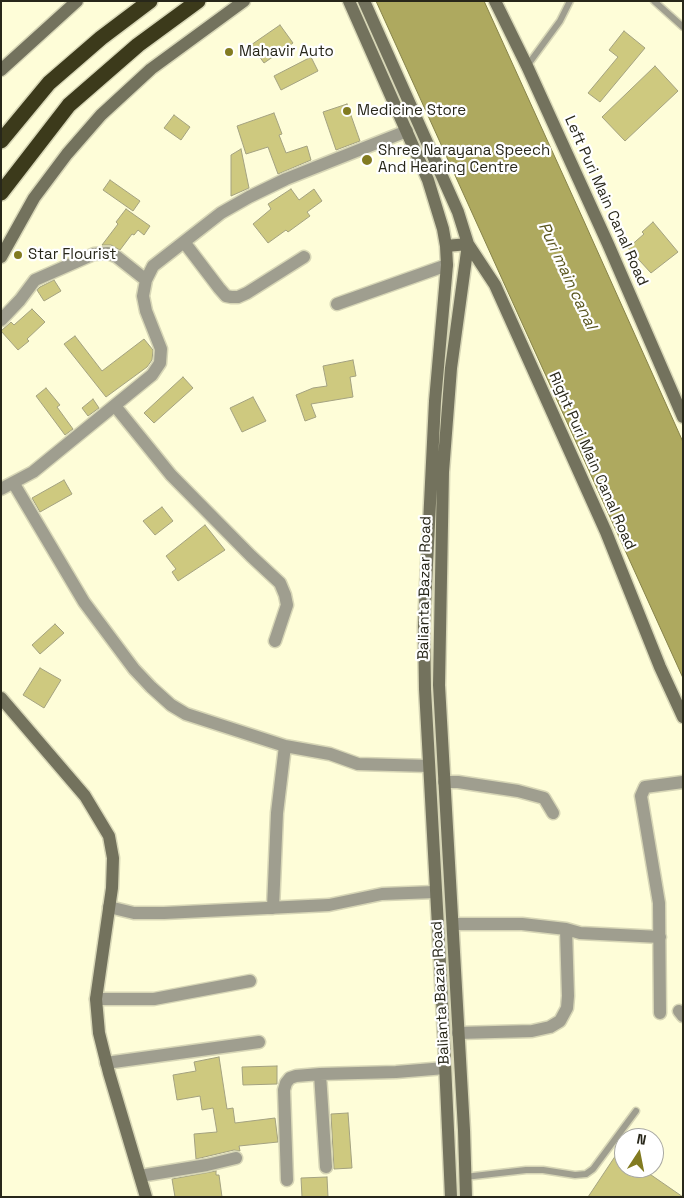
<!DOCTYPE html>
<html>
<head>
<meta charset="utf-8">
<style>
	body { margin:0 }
	#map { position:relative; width:684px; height:1198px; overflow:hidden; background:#fefdd8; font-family:"Space Grotesk",sans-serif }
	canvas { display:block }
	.frame { position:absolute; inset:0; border:2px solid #28271a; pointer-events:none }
	.north { position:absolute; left:614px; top:1128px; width:50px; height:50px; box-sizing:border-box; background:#fff; border:1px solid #a9a9a3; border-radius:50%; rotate:11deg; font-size:14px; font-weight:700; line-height:20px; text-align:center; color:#28271a }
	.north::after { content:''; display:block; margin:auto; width:18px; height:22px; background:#827b21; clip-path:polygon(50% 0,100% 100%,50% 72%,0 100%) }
</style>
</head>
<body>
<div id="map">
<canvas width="684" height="1198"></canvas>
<div class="frame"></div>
<div class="north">N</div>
</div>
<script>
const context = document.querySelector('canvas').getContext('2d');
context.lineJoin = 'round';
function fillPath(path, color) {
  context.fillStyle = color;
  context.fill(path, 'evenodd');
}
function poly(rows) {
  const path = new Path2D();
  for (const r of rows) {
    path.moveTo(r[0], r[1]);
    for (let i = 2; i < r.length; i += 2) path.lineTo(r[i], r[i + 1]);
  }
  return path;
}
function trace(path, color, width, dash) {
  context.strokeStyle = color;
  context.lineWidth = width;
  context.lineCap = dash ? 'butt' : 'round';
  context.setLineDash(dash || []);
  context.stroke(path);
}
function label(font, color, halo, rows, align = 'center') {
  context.font = font + ' "Space Grotesk",sans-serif';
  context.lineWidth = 4.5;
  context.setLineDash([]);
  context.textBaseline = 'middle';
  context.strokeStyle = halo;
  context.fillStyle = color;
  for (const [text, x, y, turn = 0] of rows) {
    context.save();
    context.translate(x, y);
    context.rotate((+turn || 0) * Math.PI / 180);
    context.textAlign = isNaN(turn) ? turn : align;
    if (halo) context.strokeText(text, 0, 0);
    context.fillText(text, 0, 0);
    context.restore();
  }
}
const water = poly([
	[376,1,484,1,583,219,683,442,683,678,376,1]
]);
fillPath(water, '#aea95f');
trace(water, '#86824a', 1);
const building = poly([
	[280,25,293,43,264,63,251,45,280,25],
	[624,31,645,48,600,102,588,93,618,57,609,50,624,31],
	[311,57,318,71,281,90,274,76,311,57],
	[655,66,678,91,625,141,602,117,655,66],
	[347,104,360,141,336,150,323,112,347,104],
	[274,113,282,134,279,135,286,153,307,146,311,160,278,174,268,147,246,154,237,126,274,113],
	[174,115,190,127,181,140,164,128,174,115],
	[241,149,249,188,231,196,231,155,241,149],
	[110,180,140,201,133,211,103,190,110,180],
	[291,189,299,200,314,189,322,201,307,212,310,216,288,232,286,230,268,243,253,224,271,209,268,204,291,189],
	[126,209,150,226,144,235,138,230,134,235,132,234,120,250,111,245,102,245,118,224,116,222,126,209],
	[653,222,678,252,651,273,628,248,644,234,642,232,653,222],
	[54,280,61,291,44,301,37,290,40,287,54,280],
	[32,309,45,322,27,339,29,341,18,350,1,331,11,322,14,325,32,309],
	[75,336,102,371,144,339,153,350,152,360,147,367,106,397,64,344,75,336],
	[353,360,356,376,350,377,353,397,311,404,316,417,305,421,296,395,313,388,327,386,323,366,353,360],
	[183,377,193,388,154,423,144,413,183,377],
	[46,388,60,405,57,407,73,429,65,435,36,396,46,388],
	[253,397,266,421,242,432,230,408,253,397],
	[93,399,99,408,88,416,82,408,93,399],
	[64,480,72,494,40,512,32,498,64,480],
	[162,507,173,521,155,535,143,521,162,507],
	[205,525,225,550,178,581,172,572,176,569,166,556,205,525],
	[55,624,64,633,40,654,32,645,55,624],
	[40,668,61,680,44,708,23,695,40,668],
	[219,1057,227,1109,233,1108,235,1123,275,1118,278,1142,239,1146,240,1151,234,1150,196,1159,194,1134,217,1132,213,1108,202,1110,200,1096,177,1100,173,1075,196,1071,194,1062,219,1057],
	[277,1066,277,1084,243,1085,242,1067,277,1066],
	[348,1113,352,1168,334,1169,331,1114,348,1113],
	[618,1152,624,1156,624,1168,641,1168,683,1197,588,1197,618,1152],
	[216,1171,216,1175,219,1175,222,1197,175,1197,172,1179,216,1171],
	[327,1177,328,1197,302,1197,301,1178,327,1177]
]);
fillPath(building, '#cec97f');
trace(building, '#a4a280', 1);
const lane = poly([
	[654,1,683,27],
	[527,66,560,21,570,1],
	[465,1177,526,1170,543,1170,575,1175,586,1174,593,1169,636,1111]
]);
const street = poly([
	[184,242,219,288,226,296,231,297,238,297,247,293,304,257],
	[337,304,447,265],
	[1,320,20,300,35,280,94,254,108,253,117,257,146,280],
	[115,406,171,475,251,556,280,583,285,595,287,605,275,641],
	[14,484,84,602,134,669,151,687,171,705,186,714,285,746,330,754,358,764,429,766],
	[1,489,33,472,152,375,160,363,161,349,146,311,143,296,146,280,153,266,221,213,249,197,286,179,407,131],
	[444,782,458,782,518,791,544,798,553,813],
	[109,907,134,913,164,913,329,905,382,894,435,892],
	[273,908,277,813,285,746],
	[454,924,522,924,566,929,580,933,660,937],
	[96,999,154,999,250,981],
	[679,1011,683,1016],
	[660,1013,659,903,641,796,645,787,683,782],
	[458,1033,532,1031,550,1027,560,1021,567,1008,568,996,566,929],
	[106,1063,259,1042],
	[320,1074,326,1167],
	[140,1176,207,1165,236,1158],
	[287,1180,284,1090,286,1083,290,1078,296,1076,320,1074,396,1072,445,1068]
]);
const secondary = poly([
	[349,1,428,180,443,229,446,246,447,265,435,401,424,626,425,689,443,1018,451,1197],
	[364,1,458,212,468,244,451,368,443,472,439,685,464,1130,466,1197],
	[495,1,527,66,608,244,683,417],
	[1,70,77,1],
	[446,246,468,244,495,285,606,532,660,667,683,717],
	[1,257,34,198,67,154,101,115,151,69,244,1],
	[1,698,85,796,109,836,113,858,112,888,96,999,99,1033,109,1073,146,1197]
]);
const highway = poly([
	[1,141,49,83,101,38,150,1],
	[1,193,69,105,138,45,198,1]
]);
trace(lane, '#d7d6b6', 9);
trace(street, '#d7d6b6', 15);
trace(secondary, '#d7d6b6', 15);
trace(highway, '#d7d6b6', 18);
trace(lane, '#9f9e8f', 6);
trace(street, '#9f9e8f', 12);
trace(secondary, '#73725d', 12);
trace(highway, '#3c3a1b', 15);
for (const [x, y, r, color] of [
	[229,52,5,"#827b21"],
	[347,111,5,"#827b21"],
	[367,160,6,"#827b21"],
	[18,255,5,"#827b21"]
]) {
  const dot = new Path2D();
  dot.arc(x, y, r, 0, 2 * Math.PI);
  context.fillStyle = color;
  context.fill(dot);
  trace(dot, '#fff', 2);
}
label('15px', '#28271a', '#fff', [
	["Mahavir Auto",239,52],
	["Medicine Store",357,111],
	["Shree Narayana Speech",378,151],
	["And Hearing Centre",378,168],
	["Star Flourist",28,255]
], 'left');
label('15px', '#28271a', '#fff', [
	["Left Puri Main Canal Road",606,201,66],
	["Right Puri Main Canal Road",592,461,66],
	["Balianta Bazar Road",425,588,-89],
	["Balianta Bazar Road",441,993,-93]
]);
label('italic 16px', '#59551e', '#fff', [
	["Puri main canal",567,276,65]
]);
</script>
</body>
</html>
